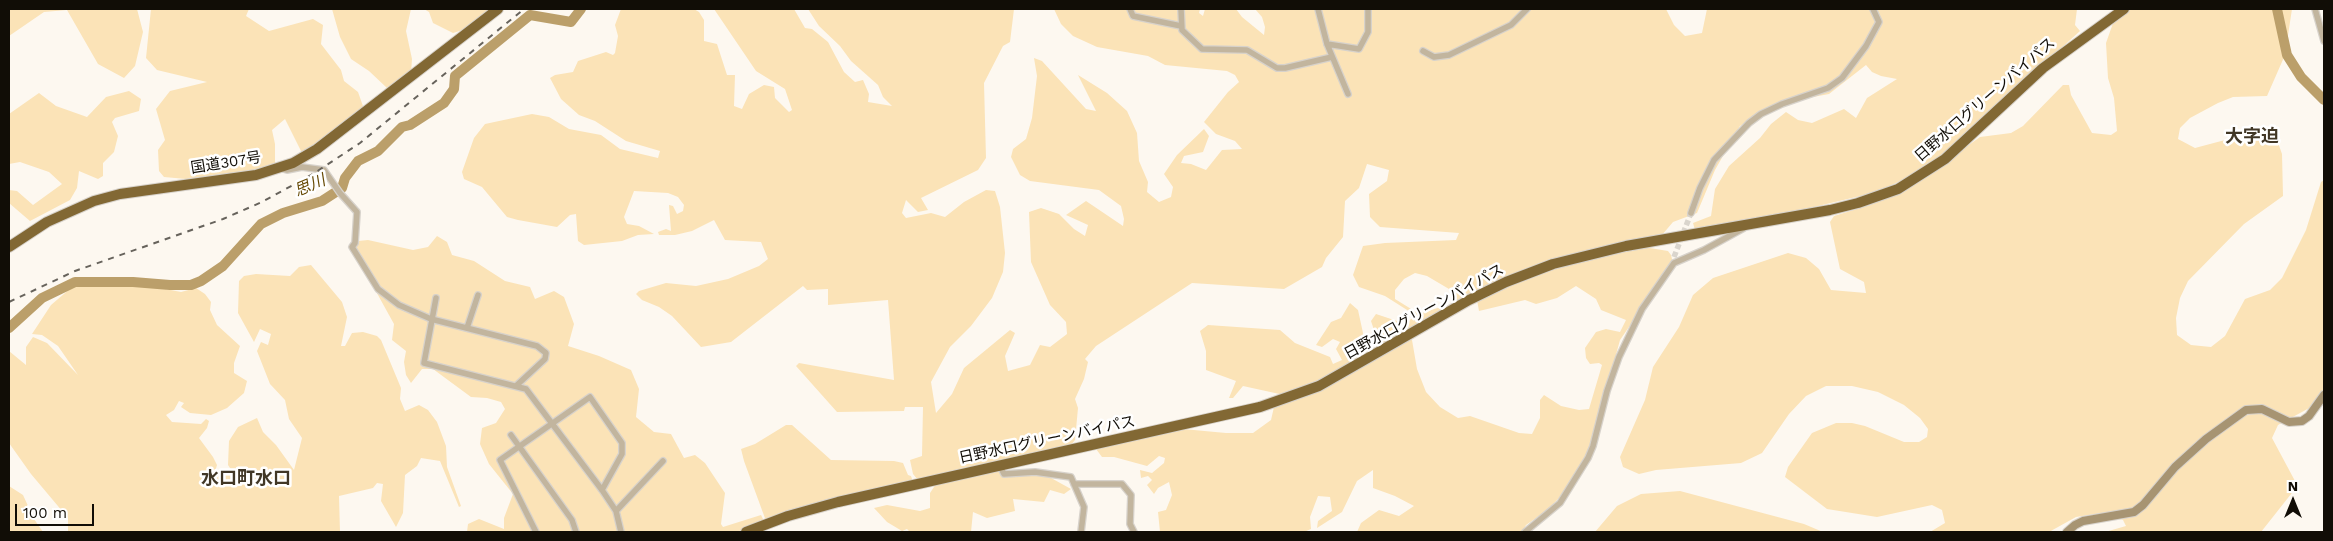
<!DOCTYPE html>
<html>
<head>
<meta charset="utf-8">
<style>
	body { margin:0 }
	#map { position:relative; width:2333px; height:541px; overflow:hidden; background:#fdf8f0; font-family:"Work Sans",sans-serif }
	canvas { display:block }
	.frame { position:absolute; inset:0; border:10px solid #110d06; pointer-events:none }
	.north { position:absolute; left:2268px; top:476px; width:50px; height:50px; -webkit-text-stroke:4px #fff; paint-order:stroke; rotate:0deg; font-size:14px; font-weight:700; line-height:20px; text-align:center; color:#110d06 }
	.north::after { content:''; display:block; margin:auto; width:18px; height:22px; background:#110d06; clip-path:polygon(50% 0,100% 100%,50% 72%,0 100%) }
	.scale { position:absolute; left:15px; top:504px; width:79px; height:22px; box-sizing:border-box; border:2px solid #110d06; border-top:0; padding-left:6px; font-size:15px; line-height:18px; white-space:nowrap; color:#110d06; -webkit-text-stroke:4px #fff; paint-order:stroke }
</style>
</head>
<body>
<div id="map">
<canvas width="2333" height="541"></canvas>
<div class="frame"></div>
<div class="north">N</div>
<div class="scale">100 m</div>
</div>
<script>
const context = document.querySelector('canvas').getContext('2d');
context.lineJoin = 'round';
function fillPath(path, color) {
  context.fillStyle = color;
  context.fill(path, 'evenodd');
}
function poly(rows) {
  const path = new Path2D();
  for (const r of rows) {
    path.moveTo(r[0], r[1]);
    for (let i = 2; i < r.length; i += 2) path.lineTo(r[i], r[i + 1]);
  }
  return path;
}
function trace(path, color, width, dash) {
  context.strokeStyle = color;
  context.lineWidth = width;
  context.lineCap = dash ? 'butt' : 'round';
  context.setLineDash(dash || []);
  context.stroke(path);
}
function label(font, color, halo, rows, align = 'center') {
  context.font = font + ' "Work Sans","Noto Sans JP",sans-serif';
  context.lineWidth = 5;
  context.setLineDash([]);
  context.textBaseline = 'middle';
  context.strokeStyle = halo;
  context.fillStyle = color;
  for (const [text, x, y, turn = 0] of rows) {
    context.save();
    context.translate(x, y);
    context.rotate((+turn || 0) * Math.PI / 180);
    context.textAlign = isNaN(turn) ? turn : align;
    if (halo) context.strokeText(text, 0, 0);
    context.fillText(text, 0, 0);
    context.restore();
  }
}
fillPath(poly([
	[9,9,137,9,143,32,135,66,124,78,98,64,67,10,44,12,9,36],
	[151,9,249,9,246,16,269,31,313,19,323,25,321,44,341,70,344,81,358,92,364,109,326,139,302,153,285,119,272,130,275,144,275,165,251,171,186,179,164,177,159,171,158,150,165,140,156,109,170,91,207,82,157,70,146,58],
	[332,9,411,9,406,31,412,59,411,73,387,88,369,71,351,59,340,37],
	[424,9,493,9,466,29,453,33,433,23,429,12],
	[621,9,694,9,699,12,704,20,704,41,717,44,727,75,735,75,734,106,742,109,749,94,764,85,774,87,775,98,789,112,792,110,785,89,756,71,714,9,794,9,805,28,812,29,828,42,844,72,855,82,863,80,869,94,868,102,892,106,883,97,878,85,851,61,840,46,819,26,808,9,1014,9,1010,42,1003,46,984,83,986,158,978,170,921,198,928,210,918,212,906,200,902,213,906,218,931,213,945,217,964,202,986,190,995,191,1000,207,1005,253,1003,272,992,298,971,326,950,347,931,382,936,413,952,394,964,368,1010,330,1015,333,1005,356,1008,371,1030,365,1040,345,1050,347,1067,334,1066,322,1050,305,1031,262,1029,212,1041,208,1059,214,1074,229,1085,236,1088,225,1066,215,1086,201,1123,226,1124,219,1121,206,1099,190,1030,181,1020,175,1011,157,1013,149,1026,139,1032,118,1037,76,1034,58,1042,61,1086,109,1096,111,1078,75,1107,93,1127,111,1137,133,1139,161,1148,182,1147,192,1159,202,1171,197,1173,187,1164,174,1177,155,1204,129,1209,136,1203,152,1184,156,1181,163,1191,164,1206,170,1222,150,1242,149,1235,141,1216,134,1204,122,1228,92,1239,82,1235,75,1227,71,1165,65,1148,56,1097,47,1073,36,1061,24,1054,9,1200,9,1199,13,1203,16,1205,9,1236,9,1242,17,1264,35,1265,27,1262,17,1255,9,1666,9,1674,25,1685,36,1702,33,1707,9,2077,9,2075,25,2080,31,1946,153,1910,177,1873,193,1801,210,1695,230,1693,223,1711,216,1715,189,1729,166,1760,138,1771,124,1786,112,1798,120,1812,123,1844,109,1856,118,1867,98,1897,79,1881,76,1872,72,1866,65,1829,94,1776,104,1740,126,1715,170,1697,213,1673,222,1662,235,1571,256,1455,305,1453,300,1455,295,1449,289,1427,276,1415,273,1404,279,1395,290,1395,299,1416,312,1425,312,1447,305,1449,308,1380,348,1371,321,1376,314,1403,323,1408,322,1415,315,1385,296,1359,287,1353,275,1363,246,1385,243,1456,240,1459,233,1380,227,1370,217,1369,194,1387,181,1389,170,1367,164,1359,188,1345,201,1343,237,1326,258,1322,267,1284,289,1192,283,1096,346,1085,359,1088,362,1084,379,1075,399,1078,408,1075,440,1070,446,918,480,913,474,910,460,922,456,923,407,905,407,904,411,837,412,796,366,799,363,894,380,888,300,828,305,828,289,807,290,803,286,731,342,701,347,672,316,659,307,642,300,636,294,639,291,666,283,696,286,728,279,759,266,768,259,761,242,725,240,714,220,692,231,675,235,659,235,658,232,666,229,671,231,669,205,673,206,677,214,683,211,684,205,678,197,668,193,634,191,624,217,627,224,639,226,654,234,638,235,622,241,584,245,578,241,576,214,570,215,557,227,518,220,507,217,482,187,464,179,462,172,474,138,485,124,532,114,549,117,569,129,601,135,620,149,658,158,660,151,626,141,595,121,579,115,561,99,550,78,555,75,573,72,578,61,606,52,613,55,615,53,618,36,615,25],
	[2118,9,2292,9,2285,55,2267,96,2233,97,2218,103,2190,118,2180,128,2178,139,2195,148,2225,140,2266,135,2276,137,2282,154,2283,196,2244,224,2188,281,2180,298,2176,318,2177,335,2191,345,2211,347,2225,336,2245,299,2270,290,2282,278,2306,230,2321,182,2324,180,2324,400,2278,425,2272,438,2295,481,2295,489,2261,532,2105,532,2126,526,2123,520,2107,512,2076,517,2049,532,1930,532,1945,523,1942,510,1932,505,1877,517,1827,509,1785,477,1788,467,1812,433,1836,423,1852,423,1865,426,1904,442,1919,442,1927,437,1928,429,1920,418,1904,405,1878,392,1852,386,1826,386,1806,396,1789,414,1762,453,1741,463,1656,470,1639,474,1623,467,1620,457,1645,400,1653,367,1679,327,1693,295,1713,278,1788,253,1806,258,1819,269,1831,290,1866,293,1864,282,1840,269,1830,222,1834,216,1870,205,1924,177,1980,137,2011,133,2023,126,2063,85,2069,85,2071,95,2092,133,2111,135,2117,131,2114,98,2108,78,2106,43],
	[129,91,141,99,139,111,115,118,112,122,118,136,114,152,103,163,103,176,98,179,79,171,77,188,70,200,30,221,9,203,9,190,17,191,33,205,62,184,49,172,20,162,9,164,9,114,39,93,56,106,87,117,106,97],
	[437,236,447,242,452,255,474,261,505,281,530,287,535,299,554,291,564,297,574,324,568,346,599,356,631,370,639,389,636,417,654,432,671,434,684,458,695,455,705,463,725,493,721,524,723,527,761,515,764,521,737,532,467,532,468,524,479,519,504,529,504,518,513,494,489,464,480,444,482,428,496,423,505,409,501,402,487,398,471,397,433,369,422,369,411,383,406,375,404,362,406,351,392,340,394,324,368,277,356,246,358,241,368,240,413,250,428,247],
	[1644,247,1668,251,1671,255,1673,263,1620,340,1590,450,1565,491,1549,509,1526,525,1522,532,1357,532,1361,523,1379,510,1399,516,1414,506,1395,496,1373,488,1373,470,1357,481,1342,512,1317,528,1318,521,1332,511,1330,497,1318,496,1310,517,1311,529,1304,532,1160,532,1158,512,1166,510,1172,495,1169,482,1158,488,1154,494,1147,485,1152,480,1148,476,1141,478,1140,470,1152,473,1164,463,1165,458,1159,456,1147,466,1114,457,1102,457,1096,449,1183,429,1226,433,1253,433,1271,420,1274,407,1313,393,1375,360,1408,339,1412,340,1417,369,1426,392,1440,407,1458,418,1470,416,1519,433,1532,434,1540,418,1540,400,1544,395,1561,406,1579,410,1589,409,1602,365,1599,363,1590,364,1586,358,1585,348,1596,332,1606,329,1620,332,1626,320,1601,310,1596,299,1576,286,1557,298,1536,304,1525,300,1479,311,1477,300,1518,281,1559,266],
	[311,265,342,302,347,317,341,346,345,346,352,333,363,332,377,336,381,340,401,388,400,399,405,411,419,405,428,410,437,422,446,446,447,467,461,506,459,507,440,461,421,458,417,466,405,475,403,513,396,527,381,501,383,484,377,483,373,488,339,496,340,532,68,532,68,518,31,474,9,443,9,351,26,365,26,347,33,337,47,343,78,375,58,346,42,335,32,334,51,305,72,287,135,283,181,292,196,288,205,294,211,302,210,310,217,325,240,346,234,363,234,373,247,381,244,393,227,408,211,415,190,413,181,407,184,403,179,401,174,410,166,415,172,422,201,424,206,419,209,421,207,428,199,438,213,457,217,465,215,472,220,475,232,471,228,465,229,441,238,427,257,418,263,432,276,445,294,470,302,438,289,419,285,400,270,384,257,351,261,342,268,345,271,334,260,329,254,342,238,313,239,281,244,276,256,274,290,276,299,267],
	[1350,303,1358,310,1368,356,1310,385,1284,395,1243,386,1233,398,1229,398,1236,381,1206,370,1206,351,1200,331,1208,325,1280,330,1295,343,1330,357,1333,364,1342,360,1336,349,1340,342,1333,339,1322,347,1316,345,1331,322,1341,318],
	[786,425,792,425,831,460,894,461,903,463,908,475,911,476,913,482,766,521,744,461,741,449,755,444],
	[987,470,1014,474,1042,473,1071,489,1064,494,1050,490,1044,502,1013,499,1015,511,987,518,973,512,971,532,910,532,907,529,902,531,887,522,874,508,887,505,920,511,930,508,930,493,936,484],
	[9,486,23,495,34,519,43,532,9,532],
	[1680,491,1804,524,1823,532,1595,532,1617,506,1641,494]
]), '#fbe3b7');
trace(poly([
	[2277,9,2287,55,2301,77,2324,100],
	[9,328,42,298,75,282,133,282,170,285,191,285,201,281,223,266,261,224,283,213,322,201,342,188,345,178,358,161,378,151,402,127,410,125,444,103,454,89,455,76,530,15,571,22,581,9]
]), '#bb9f6a', 10);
trace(poly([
	[1674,257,1691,213]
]), '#dad5cd', 5.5, [5.5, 3]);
const street = poly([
	[1130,9,1133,16,1181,26],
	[1181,9,1182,30,1202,49,1247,50,1277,68,1285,68,1332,57],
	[1318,9,1327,44,1348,94],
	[2315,9,2324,41],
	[1327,44,1359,49,1368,32,1368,9],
	[1423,51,1434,57,1449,55,1511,25,1527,9],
	[280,168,287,170,302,167,324,170,340,193,357,212,355,243,352,247,378,289,399,305,431,319,537,346,546,353,545,359,517,385],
	[1691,213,1700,188,1714,160,1749,123,1761,114,1782,104,1828,88,1842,78,1866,46,1879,22,1873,9],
	[436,298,424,363,526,389,602,490,616,511,621,532],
	[467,328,478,295],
	[511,435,572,520,576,532],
	[1000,466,1004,474,1035,472,1071,477,1084,507,1081,532],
	[1074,484,1122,484,1131,495,1130,524,1134,532],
	[616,511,663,461],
	[536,532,500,460,590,397,622,443,622,454,602,490],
	[1525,532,1560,503,1588,458,1593,446,1607,391,1619,357,1642,309,1674,263,1704,250,1744,228]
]);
const secondary = poly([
	[2067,532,2075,525,2083,521,2134,512,2143,505,2175,467,2206,439,2246,410,2262,409,2289,422,2302,421,2309,416,2324,395]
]);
const highway = poly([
	[9,247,47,222,94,201,120,194,256,175,293,163,317,149,498,9],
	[746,532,788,516,838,502,1260,407,1319,386,1469,300,1506,282,1553,264,1626,246,1830,210,1858,203,1898,189,1945,159,2043,68,2124,9]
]);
trace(street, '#d7d2cb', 8);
trace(secondary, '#d7d2cb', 10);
trace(highway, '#d7d2cb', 12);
trace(street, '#c2b59e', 5.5);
trace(secondary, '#a79472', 8);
trace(highway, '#826834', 10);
trace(poly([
	[9,302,75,271,223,219,262,202,313,174,360,143,524,9]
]), '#67635c', 2, [6, 6]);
label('15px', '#110d06', '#fff', [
	["日野水口グリーンバイパス",1985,100,-41],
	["国道307号",226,163,-9],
	["日野水口グリーンバイパス",1424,312,-29],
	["日野水口グリーンバイパス",1047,440,-12]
]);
label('italic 16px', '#674a05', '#fff', [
	["思川",310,186,-23]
]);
label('bold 18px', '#413726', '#fff', [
	["大字迫",2252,137],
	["水口町水口",246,479]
]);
</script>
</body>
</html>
